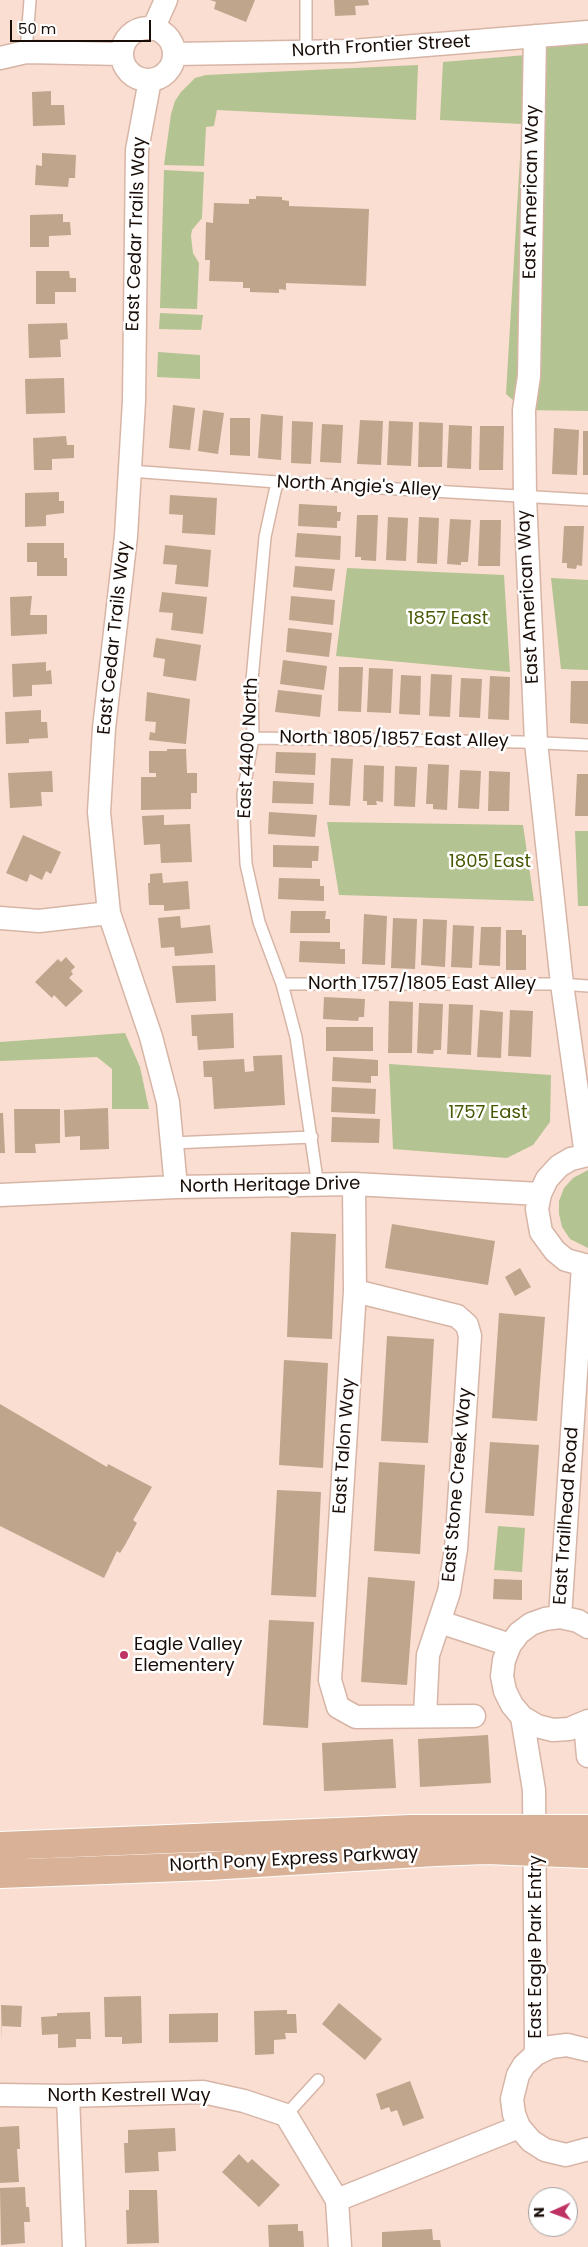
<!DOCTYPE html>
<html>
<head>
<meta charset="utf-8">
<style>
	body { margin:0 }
	#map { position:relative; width:588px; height:2247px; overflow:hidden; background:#faded1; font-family:Poppins,sans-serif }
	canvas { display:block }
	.north { position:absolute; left:528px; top:2187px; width:50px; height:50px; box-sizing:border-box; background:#fff; border:1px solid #a39e9c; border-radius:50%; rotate:268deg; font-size:14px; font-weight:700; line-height:20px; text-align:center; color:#190d08 }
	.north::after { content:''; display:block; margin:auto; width:18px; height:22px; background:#bf3264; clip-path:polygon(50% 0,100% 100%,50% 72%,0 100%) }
	.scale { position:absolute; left:10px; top:20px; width:141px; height:22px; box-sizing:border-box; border:2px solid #190d08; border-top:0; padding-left:6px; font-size:15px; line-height:18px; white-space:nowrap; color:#190d08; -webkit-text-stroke:4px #fff; paint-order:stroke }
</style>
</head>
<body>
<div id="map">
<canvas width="588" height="2247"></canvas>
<div class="north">N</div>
<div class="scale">50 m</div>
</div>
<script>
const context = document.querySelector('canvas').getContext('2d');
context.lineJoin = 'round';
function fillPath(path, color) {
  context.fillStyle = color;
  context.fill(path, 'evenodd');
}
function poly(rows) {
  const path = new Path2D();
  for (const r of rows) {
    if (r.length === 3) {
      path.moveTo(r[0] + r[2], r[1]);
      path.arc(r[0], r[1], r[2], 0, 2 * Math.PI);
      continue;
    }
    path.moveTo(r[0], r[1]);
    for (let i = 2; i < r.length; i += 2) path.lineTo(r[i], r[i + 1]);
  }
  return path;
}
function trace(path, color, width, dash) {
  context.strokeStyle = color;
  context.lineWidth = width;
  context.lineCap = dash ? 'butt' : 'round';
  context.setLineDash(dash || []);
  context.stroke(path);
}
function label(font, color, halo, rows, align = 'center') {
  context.font = font + ' Poppins,sans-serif';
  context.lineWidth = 5;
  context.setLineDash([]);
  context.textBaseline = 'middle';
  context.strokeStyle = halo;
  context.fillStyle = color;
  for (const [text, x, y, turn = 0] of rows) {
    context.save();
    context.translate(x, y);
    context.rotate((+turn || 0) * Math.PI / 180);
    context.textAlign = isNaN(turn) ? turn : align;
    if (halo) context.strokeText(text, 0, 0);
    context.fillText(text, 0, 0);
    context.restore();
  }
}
fillPath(poly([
	[588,42,588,411,524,410,506,394,522,124,440,120,443,62,526,55,526,47],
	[418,65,416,120,217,110,214,126,206,127,204,166,164,165,171,114,175,101,181,92,195,78,206,75],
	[164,170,204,172,202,218,192,230,191,236,193,253,199,263,197,309,160,308],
	[160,313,203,315,201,330,159,329],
	[158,352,200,355,200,379,157,377],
	[347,568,504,575,510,672,336,656],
	[551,578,588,580,588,670,561,669],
	[327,822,523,825,534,901,339,895],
	[575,831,588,831,588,906,578,906],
	[125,1033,140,1067,149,1109,112,1109,112,1069,97,1057,0,1061,0,1042],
	[389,1064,551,1075,550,1122,533,1145,507,1158,393,1149],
	[588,1170,588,1248,570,1239,562,1227,559,1214,559,1201,564,1188,573,1178],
	[498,1526,525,1528,522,1572,494,1570]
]), '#b4c392');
fillPath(poly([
	[210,0,255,0,246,22,214,9,216,2],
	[334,0,368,0,369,5,355,6,356,15,335,16],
	[51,91,51,105,64,105,65,125,33,126,32,92],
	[42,153,76,155,75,178,69,178,68,187,35,185,36,165,42,166],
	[256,196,282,197,282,200,289,201,289,206,369,209,366,286,286,283,286,290,279,289,279,293,250,292,250,288,243,288,243,282,209,281,210,260,205,260,206,222,213,223,214,203,249,204,249,199,256,199],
	[63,214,63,222,70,222,71,235,49,236,49,247,30,247,30,215],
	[36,271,69,271,70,278,76,278,76,292,55,292,55,304,36,304],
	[67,323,68,339,60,340,61,357,29,358,28,324],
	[64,378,65,413,26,414,25,379],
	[173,405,195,408,190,450,169,448],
	[203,410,224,413,218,454,198,451],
	[261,414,283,416,281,460,258,458],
	[230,418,250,418,250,456,230,455],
	[360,420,383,421,381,465,357,464],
	[292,421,313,422,311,464,291,463],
	[389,421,413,422,411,466,387,465],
	[419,422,443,423,442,467,418,467],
	[322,424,343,425,341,463,320,462],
	[449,425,472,426,471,469,447,468],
	[480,426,504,426,503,470,479,470],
	[554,428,579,430,577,475,552,474],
	[583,431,588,431,588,475,583,475],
	[66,436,67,445,74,445,74,458,52,459,52,470,34,470,33,438],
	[59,492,59,501,64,501,64,513,46,515,46,526,25,527,25,493],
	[170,495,217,498,215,535,182,533,183,515,169,514],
	[299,504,337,506,337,512,341,512,340,521,337,521,337,528,298,526],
	[357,515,378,515,376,561,361,560,361,557,355,557],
	[388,517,408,518,406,561,386,560],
	[419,517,439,518,437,564,417,563],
	[450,519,471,520,468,562,461,562,461,565,447,564],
	[480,520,501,520,500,566,478,566],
	[564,526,584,526,582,566,577,565,576,569,567,568,567,563,562,563],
	[297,533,341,536,340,560,295,557],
	[27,543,64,543,64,558,67,558,67,576,37,576,37,562,27,562],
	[165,545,211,550,208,587,175,584,177,565,163,564],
	[295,566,335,569,332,591,293,587],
	[162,592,207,597,203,634,171,630,173,613,159,612],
	[32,596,30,615,47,615,47,634,11,636,10,597],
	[291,596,335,600,333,625,289,620],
	[288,628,332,633,329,657,286,652],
	[156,638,201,645,196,681,163,676,165,659,153,657],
	[283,660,327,666,324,690,280,684],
	[46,662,46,671,51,670,52,684,32,685,32,696,13,697,12,664],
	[339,667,363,667,361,712,338,711],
	[369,668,393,669,391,713,367,712],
	[431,674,452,675,450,717,429,716],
	[401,675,421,676,420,715,399,714],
	[490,676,510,677,509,720,488,719],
	[461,678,482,679,480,718,459,717],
	[571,681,588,681,588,724,570,723],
	[278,690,322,695,320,717,275,712],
	[147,692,190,699,186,744,149,740,150,732,155,733,156,722,145,721],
	[41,710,41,722,47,722,48,738,29,739,29,743,6,744,5,712],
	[167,749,186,749,187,773,197,773,197,793,191,793,191,809,141,810,141,777,156,777,156,773,149,773,149,751,167,751],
	[276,752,316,753,315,775,275,773],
	[331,758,353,759,350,806,329,805],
	[428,764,449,765,447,810,433,809,433,804,426,804],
	[364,765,384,766,383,802,376,801,377,805,367,805,367,801,363,801],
	[395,766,417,767,415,807,394,806],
	[460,770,481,771,479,809,458,808],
	[52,771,53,792,41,792,42,806,10,808,8,773],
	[489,771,510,772,509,811,488,811],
	[577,774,588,774,588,816,575,816],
	[273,781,314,783,313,804,272,803],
	[269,812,317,815,315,837,268,834],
	[164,815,164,825,190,824,192,862,161,863,160,844,144,845,142,816],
	[23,835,61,852,51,874,46,871,42,880,30,874,27,882,6,873],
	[273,845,319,846,318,861,312,861,312,868,273,867],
	[162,873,163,883,188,881,190,909,164,911,164,905,149,905,148,883,150,883,150,874],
	[279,878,320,879,320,886,324,886,324,901,278,899],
	[291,911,326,911,325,919,330,919,330,933,290,933],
	[364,914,387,916,385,965,362,964],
	[180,916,181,928,210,925,213,953,175,956,174,947,161,948,158,918],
	[393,918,417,919,415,969,391,968],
	[423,919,447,920,445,967,421,965],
	[453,925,474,926,472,968,451,967],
	[481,927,501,927,500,966,479,965],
	[506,930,522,930,522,935,526,935,526,970,506,970],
	[300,941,340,942,340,949,345,949,345,964,299,962],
	[66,957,75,967,71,971,73,974,69,978,83,991,66,1007,54,995,52,998,35,982,58,959,61,962],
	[215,965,216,1001,176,1003,172,966],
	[324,997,365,999,364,1017,359,1017,358,1021,323,1019],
	[389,1001,413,1002,412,1053,388,1053],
	[419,1003,443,1004,441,1050,434,1050,433,1054,417,1053],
	[449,1004,473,1005,471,1055,447,1054],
	[480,1010,503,1012,501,1058,477,1057],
	[510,1010,533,1011,531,1057,508,1056],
	[233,1013,234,1048,198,1050,197,1036,192,1036,191,1015],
	[326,1027,373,1027,373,1051,326,1051],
	[282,1055,285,1105,214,1109,212,1077,204,1077,203,1061,244,1059,245,1072,254,1071,253,1056],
	[333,1057,378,1060,378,1076,371,1076,371,1083,332,1081],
	[332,1087,376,1089,375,1114,331,1112],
	[108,1108,109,1149,80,1150,80,1136,65,1137,64,1110],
	[14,1109,60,1109,60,1143,35,1144,36,1153,15,1153],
	[0,1113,3,1113,5,1153,0,1153],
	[332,1117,380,1119,379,1143,331,1142],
	[392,1224,495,1241,488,1285,385,1268],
	[291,1232,336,1234,332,1339,287,1337],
	[520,1268,531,1287,515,1296,505,1277],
	[499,1313,545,1317,537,1421,492,1418],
	[387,1336,434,1339,428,1443,381,1441],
	[284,1360,328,1363,323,1468,279,1465],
	[0,1404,107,1467,108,1464,152,1487,133,1520,137,1523,125,1545,120,1553,117,1551,104,1578,0,1526],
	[490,1442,539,1445,534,1516,485,1513],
	[379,1462,425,1465,420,1554,374,1551],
	[277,1490,321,1492,316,1597,271,1595],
	[368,1577,415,1581,407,1685,361,1682],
	[494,1579,522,1580,522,1600,493,1599],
	[269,1620,314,1622,308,1728,263,1725],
	[488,1735,491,1783,420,1787,418,1739],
	[393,1739,396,1788,324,1791,322,1743],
	[141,1996,142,2043,122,2044,122,2037,105,2037,104,1997],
	[339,2003,382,2039,365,2060,322,2024],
	[1,2005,22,2006,21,2027,2,2026,2,2041],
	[287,2010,287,2014,296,2014,297,2033,285,2033,286,2039,274,2040,274,2054,255,2055,254,2011],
	[90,2012,91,2039,76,2039,76,2047,58,2048,58,2034,42,2035,41,2017,57,2016,57,2013],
	[218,2013,218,2042,169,2043,169,2014],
	[410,2081,424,2118,403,2126,397,2110,391,2112,389,2107,381,2110,376,2094],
	[19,2126,20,2149,17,2149,19,2182,0,2183,0,2127],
	[175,2128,176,2151,158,2152,159,2171,125,2173,124,2143,128,2143,128,2130],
	[239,2154,248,2163,252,2159,280,2185,259,2207,222,2172],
	[25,2187,26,2207,29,2207,30,2222,24,2222,25,2243,1,2245,0,2188],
	[129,2190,157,2190,159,2243,127,2244,126,2210,129,2210],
	[298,2224,298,2231,303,2231,304,2247,269,2247,268,2225],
	[432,2229,433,2240,440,2240,441,2247,382,2247,382,2232]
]), '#bea58c');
const lane = poly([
	[306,0,306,51],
	[26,52,30,0],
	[130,471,277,482,588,500],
	[277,482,265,537,252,680,253,738,243,794,246,864,259,922,282,984,296,1037,318,1186],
	[253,738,521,742,588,745],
	[282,984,562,984,588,986],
	[172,1143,312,1137],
	[286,2115,318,2080]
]);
const street = poly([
	[148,54,26],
	[153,29,166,0],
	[535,36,529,376,524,410,525,497,536,742,562,984,586,1155],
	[174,54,352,51,588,32],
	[0,58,26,52,122,54],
	[150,80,137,150,134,401,126,536,104,728,99,812,109,913,151,1037,168,1102,176,1187],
	[0,918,39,921,109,913],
	[588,1155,571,1159,559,1166,547,1179,540,1194,537,1209,541,1232,555,1251,566,1260,588,1266],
	[354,1184,355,1291,330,1680,338,1707,356,1717,474,1716],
	[0,1195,176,1187,354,1184,540,1194],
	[355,1291,457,1316,467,1325,470,1336,456,1549,449,1592,428,1655,425,1716],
	[560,1617,583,1266],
	[440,1622,510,1645],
	[588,1627,578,1621,560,1617,545,1619,531,1624,519,1633,510,1645,504,1660,502,1676,505,1691,512,1705,522,1717,537,1726,553,1730,569,1729,588,1721],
	[522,1717,534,1790,536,2054],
	[585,1723,588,1756],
	[588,2050,567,2045,551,2047,536,2054,524,2065,518,2075,512,2099,514,2114,519,2127,531,2141,545,2150,566,2155,588,2149],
	[0,2095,68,2096,203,2092,244,2101,286,2115,337,2200,340,2247],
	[68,2096,74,2247],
	[337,2200,519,2127]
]);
const primary = poly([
	[0,1846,411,1829,588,1829],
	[0,1874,209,1866,435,1852,486,1850,588,1854]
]);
trace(lane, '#d7b5a6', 14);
trace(street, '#d7b5a6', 25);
trace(primary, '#fff', 30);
trace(lane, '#fff', 11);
trace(street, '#fff', 22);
trace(primary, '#d9b197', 28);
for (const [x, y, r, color] of [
	[124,1655,5,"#bf3264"]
]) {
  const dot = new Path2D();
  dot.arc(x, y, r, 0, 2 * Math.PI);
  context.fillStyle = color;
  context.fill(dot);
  trace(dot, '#fff', 2);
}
label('18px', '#190d08', '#fff', [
	["North Frontier Street",381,47,-3],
	["East American Way",532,192,-89],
	["East Cedar Trails Way",137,234,-88],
	["North Angie's Alley",359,487,3],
	["East American Way",529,597,-93],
	["East Cedar Trails Way",115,638,-84],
	["North 1805/1857 East Alley",394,740,1],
	["East 4400 North",249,748,-87],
	["North 1757/1805 East Alley",422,984],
	["North Heritage Drive",270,1186,-1],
	["East Talon Way",345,1446,-86],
	["East Stone Creek Way",458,1485,-85],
	["East Trailhead Road",567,1516,-86],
	["North Pony Express Parkway",294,1860,-3],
	["East Eagle Park Entry",536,1947,-90],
	["North Kestrell Way",129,2096]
]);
label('18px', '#475804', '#fff', [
	["1857 East",448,619],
	["1805 East",490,862],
	["1757 East",488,1113]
]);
label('18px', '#190d08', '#fff', [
	["Eagle Valley",134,1645],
	["Elementery",134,1666]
], 'left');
</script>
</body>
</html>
